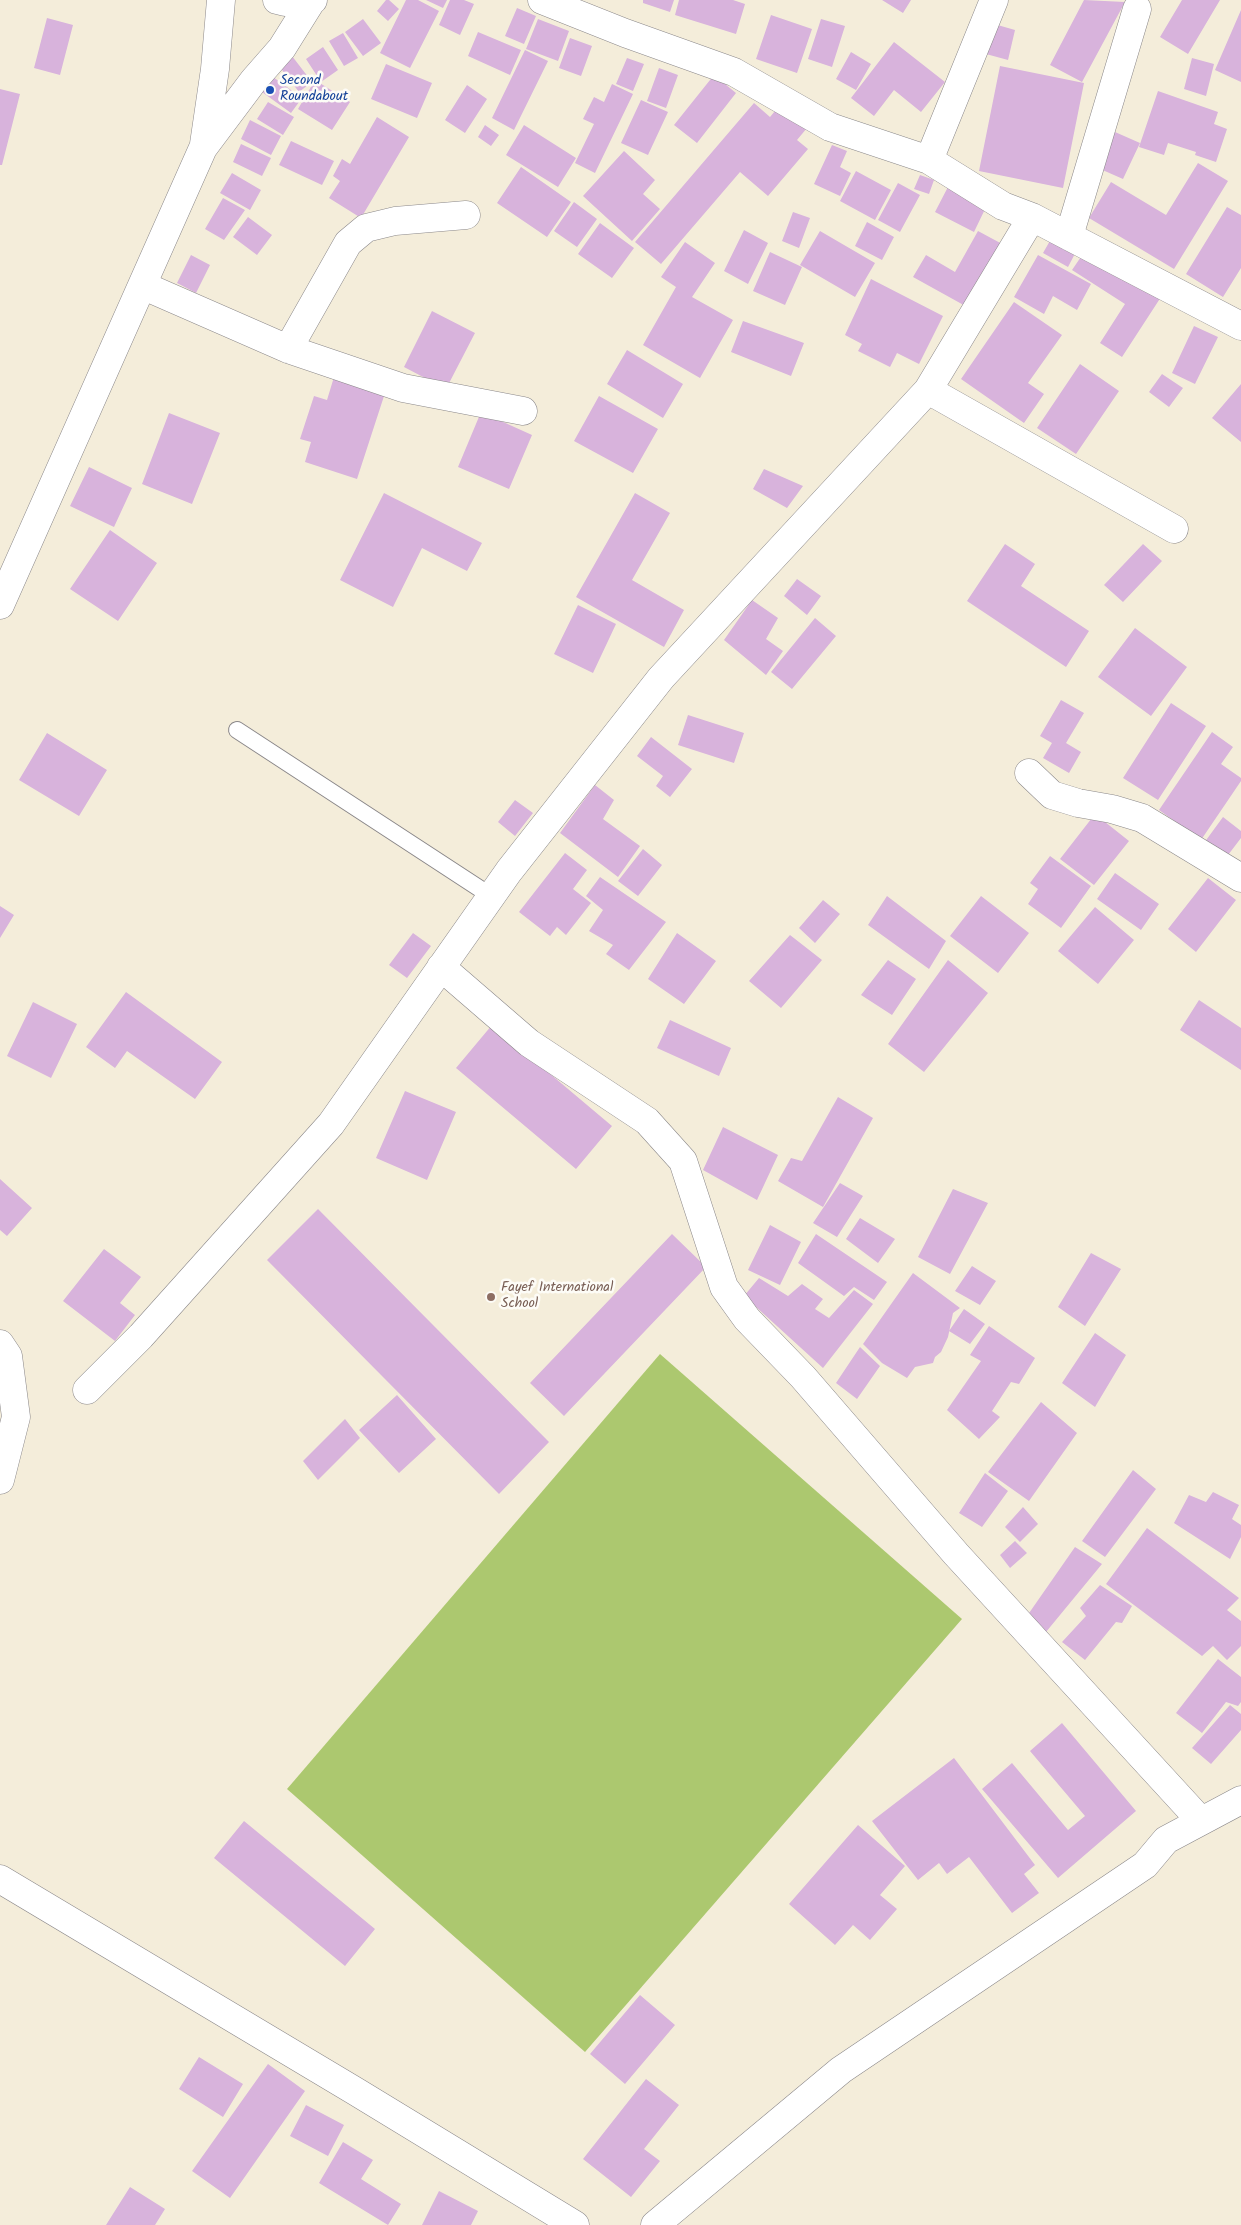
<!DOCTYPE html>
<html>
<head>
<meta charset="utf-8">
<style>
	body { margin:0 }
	canvas { display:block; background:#f4edda }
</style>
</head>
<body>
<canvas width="1241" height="2225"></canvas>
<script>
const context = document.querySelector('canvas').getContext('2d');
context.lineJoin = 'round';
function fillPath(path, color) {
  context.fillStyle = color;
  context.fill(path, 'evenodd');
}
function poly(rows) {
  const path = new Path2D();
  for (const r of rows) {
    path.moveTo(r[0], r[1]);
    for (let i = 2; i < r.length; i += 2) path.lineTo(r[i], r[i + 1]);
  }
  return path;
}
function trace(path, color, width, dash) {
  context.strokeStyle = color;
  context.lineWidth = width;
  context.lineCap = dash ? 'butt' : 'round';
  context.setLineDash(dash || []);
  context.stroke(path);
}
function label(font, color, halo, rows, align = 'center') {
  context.font = font + ' Kalam,sans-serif';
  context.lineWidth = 5;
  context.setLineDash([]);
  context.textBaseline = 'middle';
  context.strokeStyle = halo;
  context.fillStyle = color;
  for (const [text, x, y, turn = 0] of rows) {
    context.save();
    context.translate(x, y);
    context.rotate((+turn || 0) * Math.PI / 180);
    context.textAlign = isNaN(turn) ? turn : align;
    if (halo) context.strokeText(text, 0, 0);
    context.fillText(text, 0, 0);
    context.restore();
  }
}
fillPath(poly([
	[660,1354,962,1619,585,2052,287,1789]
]), '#acc86f');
fillPath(poly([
	[386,0,389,0,399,9,388,21,377,11],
	[406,0,418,0,439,11,410,68,380,53],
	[426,0,447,0,443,8],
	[450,0,464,0,474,4,460,35,439,25],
	[643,0,674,0,670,12,643,3],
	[679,0,733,0,745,4,736,34,675,15],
	[882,0,911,0,903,13],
	[1084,0,1125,2,1082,82,1050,65],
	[1182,0,1220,0,1188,54,1160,37],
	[517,8,536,16,524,44,505,36],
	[1241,10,1241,82,1215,70],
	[771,15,812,29,797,73,756,59],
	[47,18,73,25,60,75,34,68],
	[363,19,381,43,363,56,345,32],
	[538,19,569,31,558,61,526,49],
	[821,19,845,26,832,67,808,59],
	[994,24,1015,30,1008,60,986,54],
	[478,32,521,50,510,75,468,56],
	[343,33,358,58,344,66,329,41],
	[570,38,592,46,581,76,559,68],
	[894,42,945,82,921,112,894,90,874,116,851,98],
	[323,47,338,70,321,82,306,59],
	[525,50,548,61,514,130,492,118],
	[851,52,871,64,856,90,836,79],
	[292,56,312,82,299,92,279,66],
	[627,58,644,64,633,91,616,84],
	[1192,58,1214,64,1206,96,1184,89],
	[386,64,432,83,417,118,371,99],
	[1000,66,1084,83,1063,188,979,171],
	[659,68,678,75,666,108,647,101],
	[714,75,736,93,697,143,674,125],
	[273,77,302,98,291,113,262,92],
	[315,80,350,102,332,130,298,109],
	[612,84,633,94,595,173,575,163,594,124,583,119,594,97,604,102],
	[467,85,487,99,465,133,445,120],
	[0,89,20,94,2,165,0,165],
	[1158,91,1218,112,1214,124,1227,129,1216,162,1195,155,1196,152,1168,143,1164,155,1139,147],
	[641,100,668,112,648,155,621,143],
	[268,102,294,117,283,135,257,119],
	[754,103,770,117,780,105,807,128,797,140,808,149,768,196,740,172,661,264,635,242],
	[377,117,409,137,361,218,329,198,340,181,333,176,342,159,350,164],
	[250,120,281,136,271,155,241,139],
	[485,125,499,135,491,146,478,137],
	[524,125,576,158,558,187,506,155],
	[1115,132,1140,143,1123,179,1098,168],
	[291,141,334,161,322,185,279,165],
	[241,144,271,158,262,176,233,162],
	[832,145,847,151,840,167,851,173,840,196,814,184],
	[624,151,655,180,643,194,660,209,632,241,583,196],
	[1198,163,1228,181,1174,269,1089,218,1111,182,1166,215],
	[521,167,571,202,547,237,497,203],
	[856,171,891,190,875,220,840,201],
	[232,173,261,190,250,210,220,193],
	[920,175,934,180,929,194,914,189],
	[898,183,920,195,900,232,878,220],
	[949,185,987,205,974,232,935,212],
	[223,198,245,210,224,240,205,229],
	[574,202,597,219,577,247,554,231],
	[1227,207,1241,215,1241,268,1223,297,1186,274],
	[793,212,810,218,799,248,782,241],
	[248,217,272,235,257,255,233,237],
	[867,222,894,237,882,260,855,246],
	[600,223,634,248,612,278,578,254],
	[744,230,768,243,748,284,724,271],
	[820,231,875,263,855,297,800,265],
	[978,231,1004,245,969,308,913,277,926,255,955,272],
	[1055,232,1079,246,1068,267,1043,253],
	[685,242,715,263,692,297,733,320,700,378,643,345,676,287,661,277],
	[1087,248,1161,297,1122,357,1100,343,1125,304,1072,270],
	[770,252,802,267,785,305,753,291],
	[191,255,210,265,196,293,177,283],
	[1038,255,1091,284,1077,310,1053,296,1044,314,1014,297],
	[871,279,943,316,919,364,897,353,890,367,858,351,862,344,845,335],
	[1014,302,1062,335,1028,383,1044,394,1024,423,961,379],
	[432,311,475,333,446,389,404,367],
	[743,321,804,343,791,376,731,352],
	[1194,326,1218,337,1195,384,1172,373],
	[627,350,683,384,663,418,607,384],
	[1080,364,1119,391,1076,454,1037,428],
	[1162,374,1183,388,1169,407,1149,392],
	[334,377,385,393,357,479,305,462,311,442,300,439,314,396,327,400],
	[1241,384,1241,442,1212,418],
	[599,396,658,429,633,473,574,441],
	[481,412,532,435,509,489,458,467],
	[169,413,220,433,192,504,142,484],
	[89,467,132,488,114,527,70,506],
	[764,469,803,486,787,508,753,489],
	[384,493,482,543,467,571,422,548,393,607,340,580],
	[635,493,670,513,632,580,684,610,664,647,576,597],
	[110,530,157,563,118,621,70,589],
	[1005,544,1035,564,1021,586,1089,631,1066,667,967,601],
	[1143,544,1162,561,1123,602,1104,585],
	[797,579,821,596,807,615,784,596],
	[752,600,778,618,766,639,783,651,766,675,724,640],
	[578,605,616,624,593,673,554,654],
	[815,618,836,636,792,689,771,672],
	[1135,628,1187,667,1151,716,1098,677],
	[1061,700,1084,713,1066,743,1081,752,1069,773,1043,758,1052,743,1040,736],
	[1171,703,1206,726,1158,800,1123,778],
	[688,715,744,733,734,763,678,745],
	[1212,732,1233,747,1221,764,1241,778,1241,781,1201,840,1159,810],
	[47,733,107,770,79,816,19,780],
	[651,737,692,769,670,797,656,786,663,776,637,756],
	[595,785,614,800,603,819,640,846,618,877,560,833],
	[515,800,533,813,515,836,498,822],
	[1095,814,1129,841,1094,885,1060,859],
	[1223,817,1241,831,1241,838,1225,859,1204,843],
	[643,849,662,865,638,896,618,881],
	[565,853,587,870,573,889,591,903,566,935,557,927,550,936,519,912],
	[1050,856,1091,886,1061,928,1028,904,1038,889,1030,883],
	[1115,873,1159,904,1141,930,1097,899],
	[600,877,666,922,629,970,606,954,613,945,589,931,603,910,586,896],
	[1208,878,1236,900,1196,952,1168,929],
	[887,896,946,941,929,969,868,925],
	[981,896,1029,933,998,973,950,936],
	[823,900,840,914,815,943,799,928],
	[0,906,14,915,0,938],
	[1095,907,1134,940,1098,984,1058,951],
	[413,933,431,946,407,978,389,965],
	[677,933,716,961,684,1004,648,979],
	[790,935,822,960,781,1008,749,981],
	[888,960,916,979,892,1015,861,995],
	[948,960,988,993,924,1072,888,1044],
	[126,992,222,1062,195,1099,127,1051,115,1068,86,1047],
	[1199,1000,1241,1028,1241,1070,1180,1030],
	[33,1002,77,1024,51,1078,7,1056],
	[670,1020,731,1048,719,1076,657,1048],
	[492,1025,612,1126,576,1169,456,1068],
	[405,1091,456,1112,427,1180,376,1158],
	[838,1097,873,1118,823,1207,778,1181,791,1158,802,1161],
	[723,1127,778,1155,757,1200,703,1170],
	[0,1179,32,1208,7,1236,0,1230],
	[840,1183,863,1196,837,1237,813,1223],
	[953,1189,988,1203,950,1274,918,1257],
	[318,1209,549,1442,499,1494,267,1260],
	[860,1218,895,1239,878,1263,846,1239],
	[770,1225,801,1242,780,1285,748,1270],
	[672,1234,706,1267,564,1416,530,1383],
	[816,1234,887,1282,874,1300,854,1287,844,1296,798,1263],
	[104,1249,141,1277,120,1303,135,1315,115,1341,63,1301],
	[1091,1253,1121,1269,1085,1326,1058,1307],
	[972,1266,996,1281,980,1305,955,1291],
	[913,1273,960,1308,953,1313,948,1337,941,1352,935,1357,933,1363,915,1367,907,1378,882,1363,863,1344],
	[759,1278,788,1296,802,1284,823,1299,815,1309,829,1318,854,1290,873,1304,823,1368,744,1296],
	[964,1309,985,1324,970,1344,949,1331],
	[989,1326,1035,1358,1019,1384,1011,1382,992,1411,1000,1417,979,1439,947,1410,981,1361,970,1355],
	[1095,1333,1126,1355,1095,1407,1062,1383],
	[860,1347,880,1366,857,1399,836,1383],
	[397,1395,436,1439,399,1473,359,1430],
	[1041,1402,1077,1433,1029,1501,988,1472],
	[345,1419,360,1438,318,1480,303,1461],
	[1133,1470,1156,1489,1105,1557,1082,1541],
	[985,1473,1008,1491,982,1527,959,1513],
	[1213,1492,1239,1505,1232,1519,1241,1525,1241,1537,1230,1559,1174,1523,1189,1495,1206,1502],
	[1023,1507,1038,1524,1020,1542,1005,1527],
	[1147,1528,1239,1598,1227,1610,1241,1621,1241,1646,1227,1660,1213,1646,1202,1656,1106,1584],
	[1015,1541,1027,1553,1010,1568,1000,1555],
	[1075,1547,1102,1564,1046,1632,1027,1616],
	[1100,1585,1132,1606,1122,1623,1116,1622,1085,1660,1062,1642,1086,1616,1080,1608],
	[1218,1659,1241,1677,1241,1702,1238,1706,1226,1702,1202,1733,1176,1713],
	[1230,1705,1241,1714,1241,1730,1211,1764,1192,1748],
	[1062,1723,1136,1811,1058,1878,982,1789,1012,1763,1068,1830,1085,1816,1030,1751],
	[954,1758,1035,1865,1024,1874,1039,1893,1012,1913,969,1857,947,1874,939,1863,918,1880,872,1821],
	[244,1821,375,1929,345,1966,214,1858],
	[858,1825,905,1866,880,1895,897,1909,870,1940,853,1925,835,1945,789,1904],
	[640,1995,675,2025,625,2084,590,2054],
	[199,2057,243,2084,223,2117,179,2089],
	[268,2064,305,2091,230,2198,192,2171],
	[646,2079,679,2105,644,2149,660,2161,631,2197,583,2159],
	[306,2105,344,2125,328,2156,290,2136],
	[343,2142,373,2160,361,2179,401,2204,388,2225,319,2183],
	[130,2187,165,2209,155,2225,106,2225],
	[439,2191,478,2211,471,2225,422,2225]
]), '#d8b3dc');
const lane = poly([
	[237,730,491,896]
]);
const street = poly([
	[542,0,625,33,734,72,830,127,929,160,1003,206,1032,217,1241,326],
	[929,160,994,0],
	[1069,236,1137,9],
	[144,286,288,349,403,388,523,411],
	[288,349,348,243,366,228,395,221,466,215],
	[928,390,1174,529],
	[1029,773,1052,795,1078,803,1112,809,1142,818,1241,878],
	[441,967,529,1043,647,1121,683,1161,724,1287,747,1319,803,1377,956,1554,1201,1821],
	[87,1390,141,1336,331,1124,509,871,661,678,928,390,1032,217],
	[655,2225,841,2070,1145,1865,1166,1840,1241,1800]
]);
const secondary = poly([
	[277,0,285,2,313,0],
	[204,144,215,69,221,0],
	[0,605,203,148,254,80,282,48,312,0],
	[0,1344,8,1356,16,1417,0,1480],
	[0,1879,355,2091,575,2225]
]);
trace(lane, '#8b888a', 18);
trace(street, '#8b888a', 29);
trace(secondary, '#8b888a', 29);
trace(lane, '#fff', 16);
trace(street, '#fff', 28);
trace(secondary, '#fff', 28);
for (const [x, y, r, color] of [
	[270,90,5,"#1a4fb4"],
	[491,1297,5,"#8d6e63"]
]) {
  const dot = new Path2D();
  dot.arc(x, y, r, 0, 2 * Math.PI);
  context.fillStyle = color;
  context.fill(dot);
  trace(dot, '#fdfcf7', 2);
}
label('14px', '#164399', '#fdfcf7', [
	["Second",280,82],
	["Roundabout",280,98]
], 'left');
label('14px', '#785e54', '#fdfcf7', [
	["Fayef International",501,1289],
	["School",501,1305]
], 'left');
</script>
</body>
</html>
